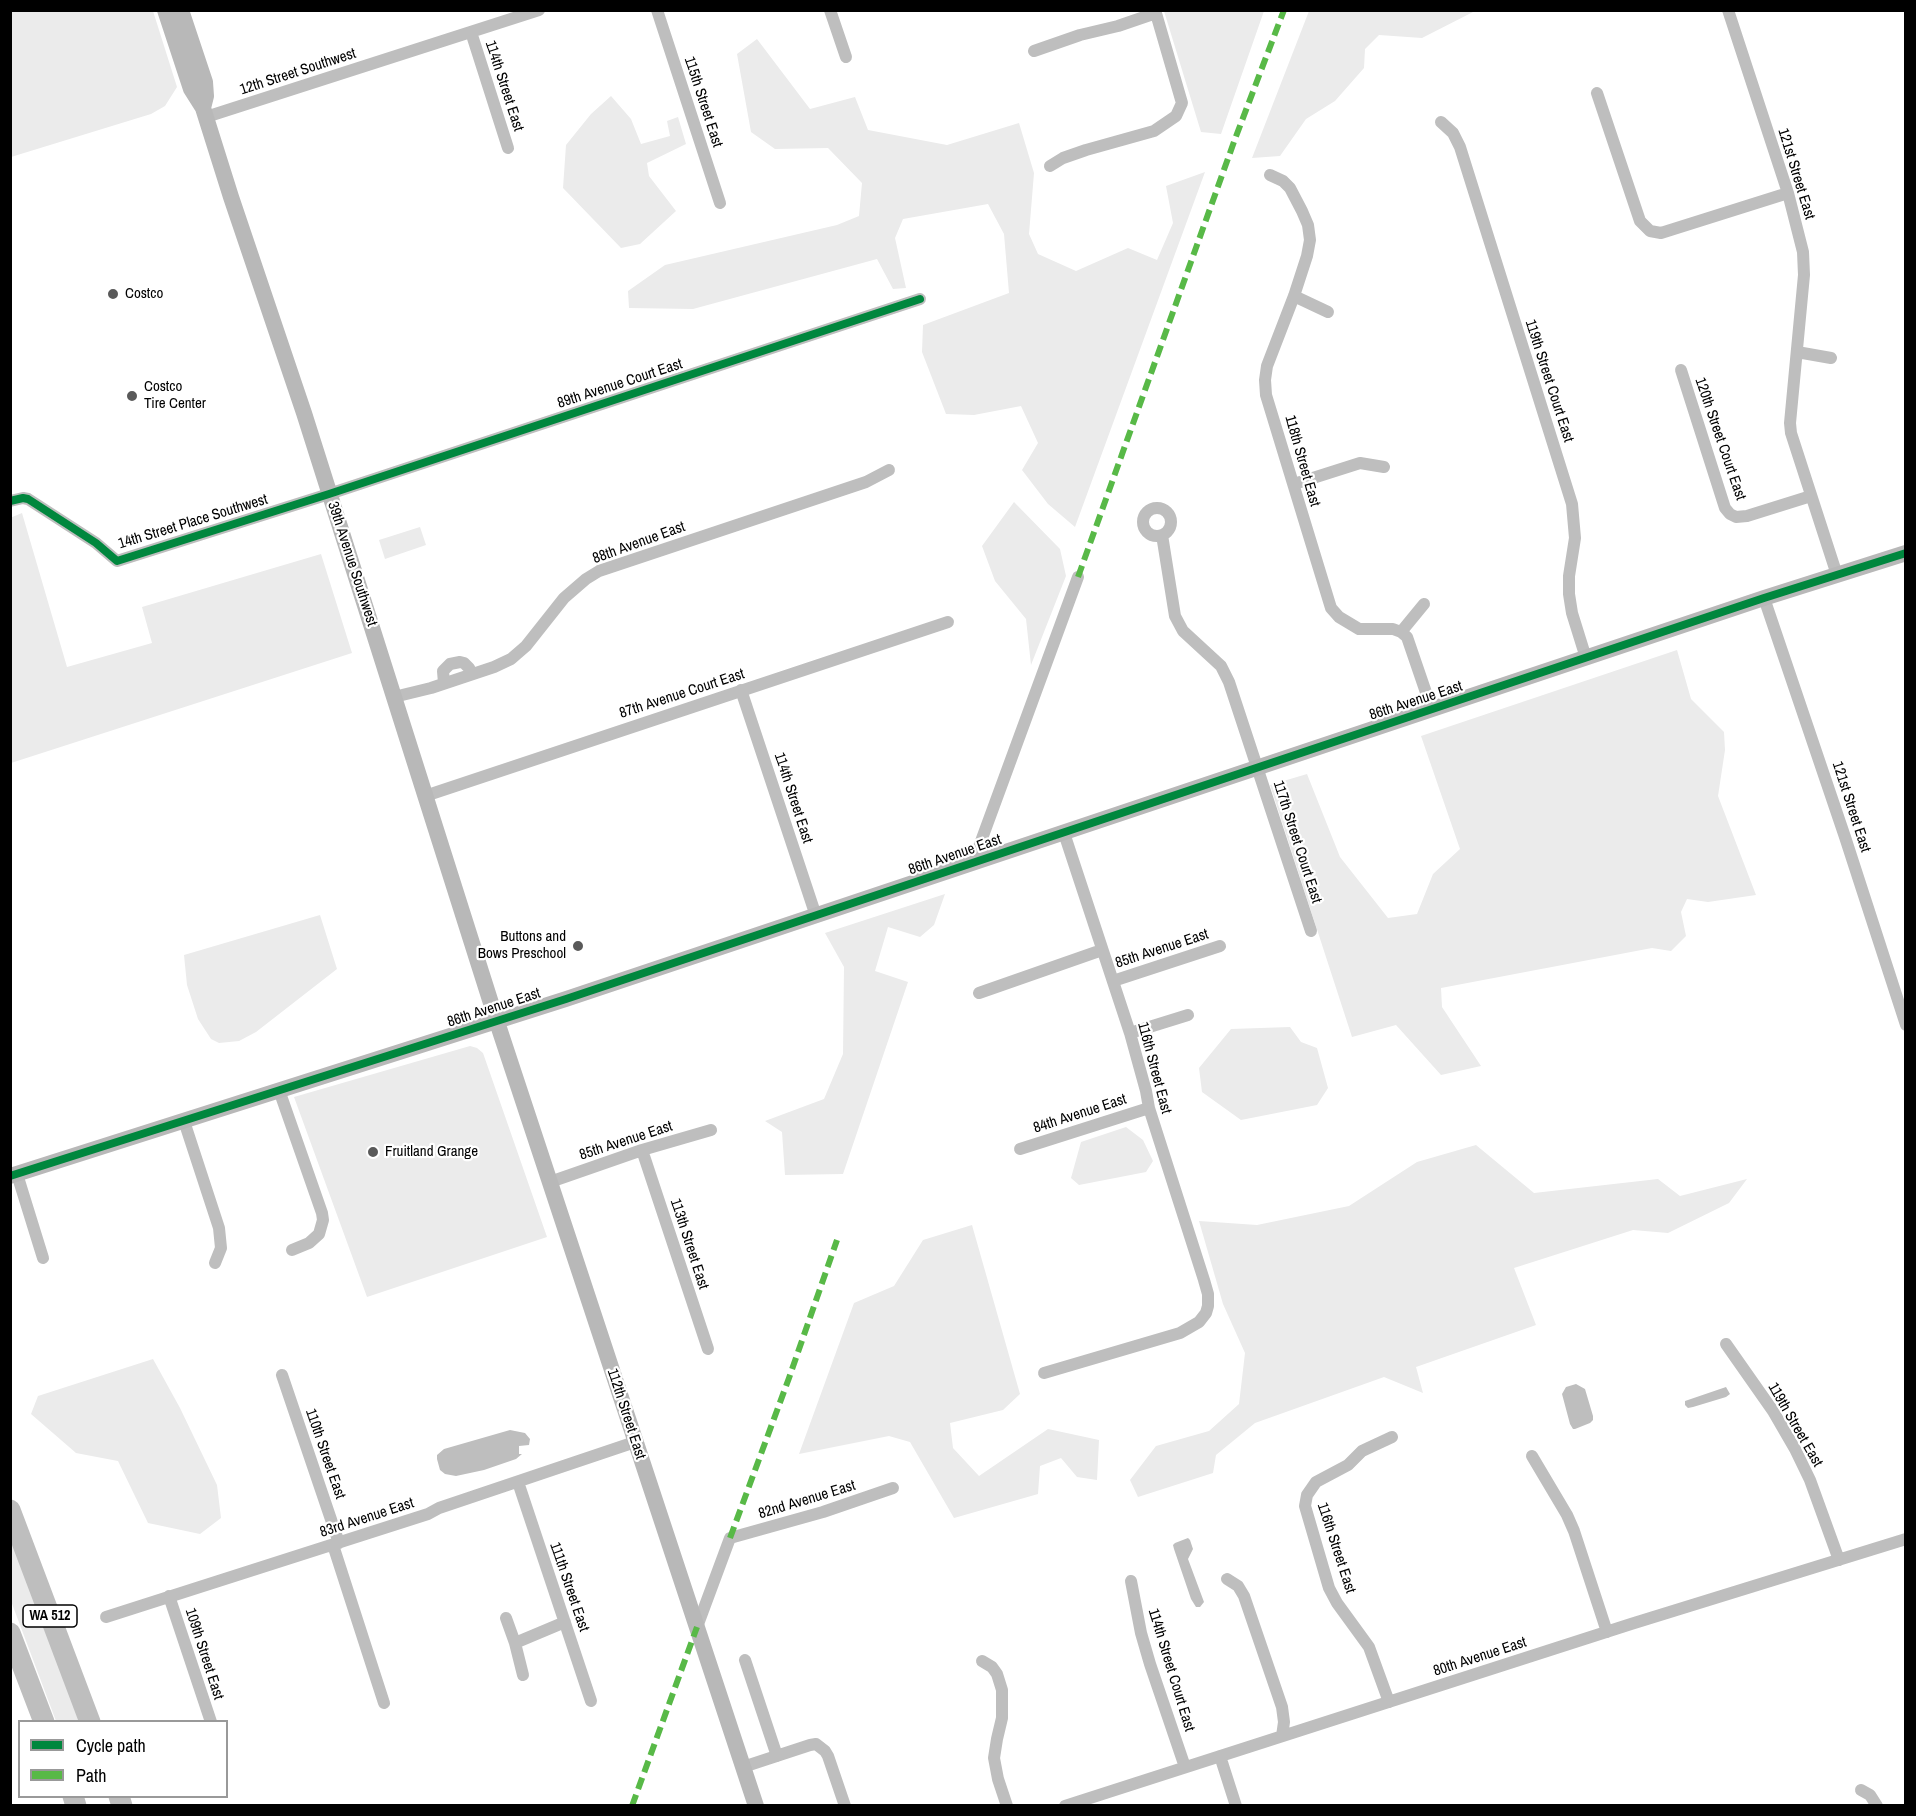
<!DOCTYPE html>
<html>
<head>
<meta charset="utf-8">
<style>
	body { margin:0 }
	#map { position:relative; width:1916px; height:1816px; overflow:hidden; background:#fff; font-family:"Archivo Narrow",sans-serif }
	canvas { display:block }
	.frame { position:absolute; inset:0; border:12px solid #000; pointer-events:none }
	.legend { position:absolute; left:18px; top:1720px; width:210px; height:78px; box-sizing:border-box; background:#fff; border:2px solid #999; margin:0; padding:8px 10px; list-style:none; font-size:18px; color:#000 }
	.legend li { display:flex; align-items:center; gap:12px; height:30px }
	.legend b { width:30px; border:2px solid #999 }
</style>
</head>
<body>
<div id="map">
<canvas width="1916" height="1816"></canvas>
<div class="frame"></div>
<ul class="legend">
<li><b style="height:8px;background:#00873e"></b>Cycle path</li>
<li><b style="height:8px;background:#58b947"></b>Path</li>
</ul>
</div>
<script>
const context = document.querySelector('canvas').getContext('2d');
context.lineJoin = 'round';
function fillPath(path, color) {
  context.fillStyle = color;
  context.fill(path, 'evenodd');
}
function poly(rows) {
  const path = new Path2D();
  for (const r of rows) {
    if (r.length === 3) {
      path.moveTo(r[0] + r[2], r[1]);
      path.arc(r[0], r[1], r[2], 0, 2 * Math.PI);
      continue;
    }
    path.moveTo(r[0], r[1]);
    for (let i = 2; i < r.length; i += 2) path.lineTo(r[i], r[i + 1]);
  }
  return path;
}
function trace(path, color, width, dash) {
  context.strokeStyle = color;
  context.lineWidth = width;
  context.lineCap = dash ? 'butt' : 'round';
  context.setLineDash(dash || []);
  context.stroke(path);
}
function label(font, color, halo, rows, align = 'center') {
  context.font = font + ' "Archivo Narrow",sans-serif';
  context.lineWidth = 4.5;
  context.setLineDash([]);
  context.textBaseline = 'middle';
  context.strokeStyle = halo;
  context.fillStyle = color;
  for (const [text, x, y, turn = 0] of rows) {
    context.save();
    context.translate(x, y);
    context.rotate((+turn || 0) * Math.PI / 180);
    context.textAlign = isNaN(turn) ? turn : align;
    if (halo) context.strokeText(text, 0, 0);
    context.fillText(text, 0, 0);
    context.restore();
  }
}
fillPath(poly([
	[11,10,153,11,177,87,165,106,151,114,11,157],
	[1164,11,1264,11,1221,134,1201,132],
	[1309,11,1309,10,1475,11,1422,38,1379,35,1365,49,1364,68,1335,101,1306,119,1280,156,1252,158],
	[757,39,810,109,855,97,868,130,947,145,1019,123,1034,173,1029,234,1038,254,1076,271,1128,248,1157,260,1173,223,1166,186,1205,172,1075,527,1048,504,1022,470,1038,443,1021,406,974,415,946,414,922,352,923,325,1009,293,1004,234,988,204,903,219,895,238,906,288,893,289,877,259,693,309,629,308,628,291,665,265,837,225,859,216,862,183,828,148,775,149,751,132,737,54],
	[611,96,631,119,641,144,670,136,667,121,678,117,686,144,647,163,649,176,676,211,640,244,621,248,563,188,566,145,591,114],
	[1014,502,1060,549,1066,576,1031,665,1026,619,995,581,982,546],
	[22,513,67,667,152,643,142,607,321,554,352,653,11,763,10,518],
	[420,527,426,545,385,559,379,540],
	[1677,650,1691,699,1724,732,1725,750,1718,796,1756,895,1708,902,1687,899,1681,912,1686,936,1671,951,1652,948,1441,988,1442,1007,1481,1066,1441,1075,1396,1025,1352,1037,1270,785,1307,774,1340,857,1388,918,1417,914,1433,874,1460,849,1421,736],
	[945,894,934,925,920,937,888,927,875,971,908,982,843,1174,785,1175,782,1132,765,1121,824,1099,843,1054,844,967,825,933],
	[320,915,337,969,256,1032,239,1041,219,1043,211,1039,198,1019,187,985,184,955],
	[1290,1027,1301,1042,1317,1048,1328,1088,1317,1105,1241,1120,1202,1092,1199,1068,1231,1029],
	[470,1046,477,1048,483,1053,547,1237,367,1297,294,1097],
	[1126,1127,1143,1140,1153,1161,1146,1172,1079,1185,1071,1178,1081,1142],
	[1476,1145,1534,1193,1658,1179,1680,1196,1747,1179,1729,1203,1668,1233,1633,1230,1514,1268,1536,1325,1416,1367,1423,1393,1384,1377,1255,1423,1216,1455,1213,1473,1138,1497,1130,1480,1156,1446,1209,1431,1239,1404,1245,1353,1223,1304,1199,1221,1257,1225,1349,1206,1417,1162],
	[972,1225,1020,1394,1003,1410,950,1423,953,1448,979,1476,1048,1429,1099,1440,1097,1480,1077,1477,1061,1458,1040,1466,1038,1494,954,1518,910,1442,889,1436,799,1454,854,1303,894,1286,923,1240],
	[153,1359,180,1408,217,1485,221,1518,200,1534,148,1523,118,1461,76,1453,31,1414,38,1396],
	[10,1538,80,1721,56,1721,11,1601]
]), '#ebebeb');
fillPath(poly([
	[1576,1384,1585,1389,1593,1416,1593,1420,1590,1423,1575,1429,1573,1429,1570,1424,1562,1394,1566,1387],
	[1726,1387,1730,1394,1726,1397,1693,1407,1688,1408,1685,1405,1685,1401],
	[510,1430,525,1433,530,1439,529,1445,519,1446,519,1454,522,1454,516,1459,484,1470,456,1476,445,1474,440,1470,437,1459,437,1455,444,1449],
	[1188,1538,1190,1540,1193,1549,1188,1559,1204,1602,1200,1607,1196,1607,1191,1599,1174,1549,1173,1545,1175,1543]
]), '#bebebe');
trace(poly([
	[657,10,720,203],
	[830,10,846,57],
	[1728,10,1788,193,1803,252,1804,275,1790,423,1791,433,1837,575],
	[471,32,508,148],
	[1034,51,1080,35,1118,26,1156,13],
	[1597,93,1640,221,1650,231,1661,233,1788,193],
	[206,117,539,10],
	[1441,122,1453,133,1460,147,1572,504,1575,538,1569,576,1569,594,1572,613,1586,658],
	[1050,166,1063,158,1086,150,1154,131,1176,116,1182,103,1155,10],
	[1270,175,1283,181,1290,188,1302,211,1308,225,1310,240,1307,256,1294,296,1267,366,1265,380,1266,395,1331,608,1339,617,1359,629,1393,629,1401,632],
	[1294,296,1328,312],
	[1797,352,1831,358],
	[1681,370,1725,508,1730,514,1736,517,1747,516,1811,496],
	[1294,484,1360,463,1384,467],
	[10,501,23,498,28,499,96,543,117,561,329,494,920,299],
	[1157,522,14],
	[1162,535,1175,616,1183,631,1221,666,1229,682,1311,931],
	[1764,598,1845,837,1906,1025],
	[1401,632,1407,637,1432,710],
	[1401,632,1424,604],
	[444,683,443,671,450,664,460,662,464,663,469,668,472,674],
	[741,690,816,916],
	[394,697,431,688,494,667,511,659,526,646,564,598,586,579,599,571,866,482,889,470],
	[425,796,948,622],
	[973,863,1078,577],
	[1113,981,1220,946],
	[979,993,1102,950],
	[1130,1033,1188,1015],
	[279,1090,322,1213,323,1220,319,1234,309,1243,292,1250],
	[184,1121,219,1228,221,1248,215,1263],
	[1020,1149,1149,1108],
	[642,1150,708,1349],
	[17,1174,43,1258],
	[550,1182,642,1150,711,1130],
	[1726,1344,1773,1411,1795,1449,1810,1480,1839,1560],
	[1044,1373,1180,1333,1199,1322,1206,1313,1208,1306,1208,1294,1204,1280,1149,1108,1146,1091,1130,1033,1064,833],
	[282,1375,339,1543],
	[1532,1456,1567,1515,1574,1531,1607,1632],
	[518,1482,591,1701],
	[333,1545,384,1703],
	[1227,1579,1238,1586,1244,1596,1282,1707,1284,1722,1282,1736],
	[1131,1581,1141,1633,1150,1664,1185,1767],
	[169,1596,211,1722],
	[106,1617,428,1514,439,1508,635,1442],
	[506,1618,515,1643,565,1622],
	[697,1627,730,1538,823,1512,893,1488],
	[515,1643,523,1675],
	[745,1660,777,1756],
	[982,1661,992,1667,997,1674,1002,1690,1002,1718,997,1739,994,1758,998,1779,1007,1806],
	[1389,1702,1369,1647,1337,1603,1329,1588,1305,1506,1307,1495,1316,1482,1348,1465,1362,1451,1392,1437],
	[1220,1756,1236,1806],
	[743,1767,810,1745,816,1744,825,1751,828,1756,845,1806],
	[1861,1790,1870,1795,1877,1806],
	[1065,1806,1631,1624,1906,1539]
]), '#bebebe', 12);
trace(poly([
	[165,10,191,89,203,108,231,197,304,413,497,1022,756,1806],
	[181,10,205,82,206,96,203,108],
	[10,1176,566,999,1764,598,1906,553]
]), '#b8b8b8', 16);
trace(poly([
	[10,1510,90,1722],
	[10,1633,44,1722],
	[73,1796,76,1806],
	[119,1796,122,1806]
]), '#bebebe', 21);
trace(poly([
	[1078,577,1235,139,1284,10],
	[730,1538,789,1378,837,1240],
	[632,1806,697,1627]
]), '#58b947', 6, [12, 6]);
trace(poly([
	[10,501,23,498,28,499,96,543,117,561,329,494,920,299],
	[10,1176,566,999,1764,598,1906,553]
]), '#00873e', 8);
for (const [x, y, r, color] of [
	[113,294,6,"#595959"],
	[132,396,6,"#595959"],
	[578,946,6,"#595959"],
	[373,1152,6,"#595959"]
]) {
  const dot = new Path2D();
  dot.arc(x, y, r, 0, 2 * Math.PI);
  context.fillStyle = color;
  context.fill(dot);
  trace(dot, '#fff', 2);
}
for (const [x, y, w] of [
	[50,1616,54]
]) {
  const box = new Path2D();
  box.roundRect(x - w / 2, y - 11, w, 22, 4.5);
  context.fillStyle = '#fff';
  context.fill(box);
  trace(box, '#000', 1.5);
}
label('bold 14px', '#000', null, [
	["WA 512",50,1616]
]);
label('15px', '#000', '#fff', [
	["12th Street Southwest",298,72,-18],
	["114th Street East",504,86,72],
	["115th Street East",703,102,72],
	["121st Street East",1796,174,73],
	["119th Street Court East",1549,381,72],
	["89th Avenue Court East",620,384,-18],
	["120th Street Court East",1720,439,71],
	["118th Street East",1302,461,74],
	["14th Street Place Southwest",193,522,-17],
	["88th Avenue East",639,543,-20],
	["39th Avenue Southwest",352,564,72],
	["87th Avenue Court East",682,694,-18],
	["86th Avenue East",1416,701,-18],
	["114th Street East",793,798,72],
	["121st Street East",1851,807,72],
	["117th Street Court East",1297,842,72],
	["86th Avenue East",955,855,-19],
	["85th Avenue East",1162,949,-18],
	["86th Avenue East",494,1008,-18],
	["116th Street East",1154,1068,75],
	["84th Avenue East",1080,1114,-18],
	["85th Avenue East",626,1141,-18],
	["113th Street East",689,1244,72],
	["112th Street East",626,1414,72],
	["119th Street East",1795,1425,60],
	["110th Street East",325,1454,71],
	["82nd Avenue East",807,1500,-17],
	["83rd Avenue East",367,1518,-18],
	["116th Street East",1336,1548,72],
	["111th Street East",569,1587,71],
	["109th Street East",204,1654,72],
	["80th Avenue East",1480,1657,-18],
	["114th Street Court East",1171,1670,73]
]);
label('15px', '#000', '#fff', [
	["Costco",125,294],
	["Costco",144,387],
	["Tire Center",144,404],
	["Buttons and",566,937,"right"],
	["Bows Preschool",566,954,"right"],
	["Fruitland Grange",385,1152]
], 'left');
</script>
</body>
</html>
